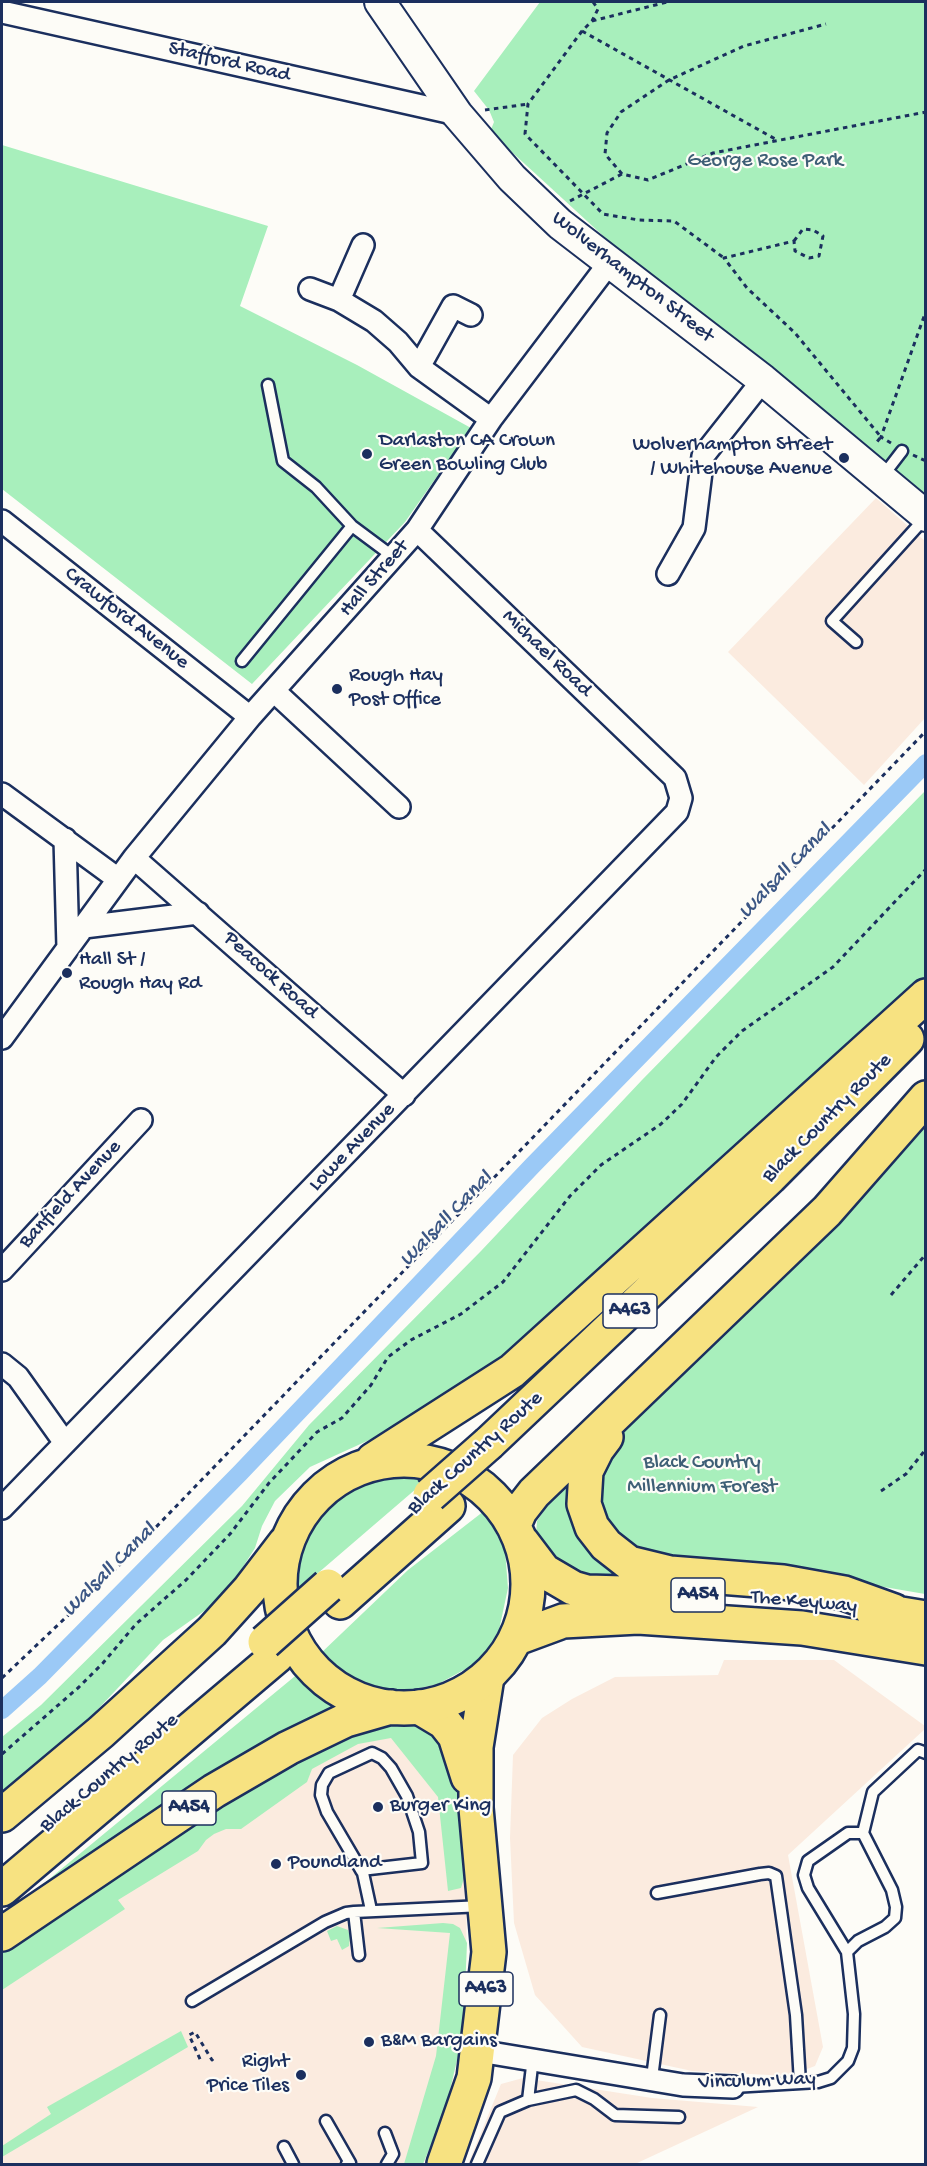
<!DOCTYPE html>
<html>
<head>
<meta charset="utf-8">
<style>
	body { margin:0 }
	#map { position:relative; width:927px; height:2166px; overflow:hidden; background:#fdfcf7; font-family:"Gochi Hand",sans-serif }
	canvas { display:block }
	.frame { position:absolute; inset:0; border:3px solid #1b2f5e; pointer-events:none }
</style>
</head>
<body>
<div id="map">
<canvas width="927" height="2166"></canvas>
<div class="frame"></div>
</div>
<script>
const context = document.querySelector('canvas').getContext('2d');
context.lineJoin = 'round';
function fillPath(path, color) {
  context.fillStyle = color;
  context.fill(path, 'evenodd');
}
function poly(rows) {
  const path = new Path2D();
  for (const r of rows) {
    if (r.length === 3) {
      path.moveTo(r[0] + r[2], r[1]);
      path.arc(r[0], r[1], r[2], 0, 2 * Math.PI);
      continue;
    }
    path.moveTo(r[0], r[1]);
    for (let i = 2; i < r.length; i += 2) path.lineTo(r[i], r[i + 1]);
  }
  return path;
}
function trace(path, color, width, dash) {
  context.strokeStyle = color;
  context.lineWidth = width;
  context.lineCap = dash ? 'butt' : 'round';
  context.setLineDash(dash || []);
  context.stroke(path);
}
function label(font, color, halo, rows, align = 'center') {
  context.font = font + ' "Gochi Hand",sans-serif';
  context.lineWidth = 4.5;
  context.setLineDash([]);
  context.textBaseline = 'middle';
  context.strokeStyle = halo;
  context.fillStyle = color;
  for (const [text, x, y, turn = 0] of rows) {
    context.save();
    context.translate(x, y);
    context.rotate((+turn || 0) * Math.PI / 180);
    context.textAlign = isNaN(turn) ? turn : align;
    if (halo) context.strokeText(text, 0, 0);
    context.fillText(text, 0, 0);
    context.restore();
  }
}
fillPath(poly([
	[876,498,925,541,925,718,864,785,728,652],
	[724,1660,834,1660,925,1726,925,1729,788,1855,823,2047,815,2066,788,2076,692,2071,582,2047,535,1995,514,1923,510,1838,513,1755,542,1718,572,1699,615,1677,718,1675],
	[372,1733,406,1733,445,1761,467,1868,466,1985,463,2029,452,2084,423,2164,2,2164,2,1968,249,1796],
	[523,2078,652,2098,758,2107,635,2164,468,2164,501,2084]
]), '#fbebdf');
fillPath(poly([
	[540,2,925,2,925,500,624,255,490,132,494,122,489,110,474,91],
	[2,145,268,226,240,306,357,365,471,428,405,522,252,684,2,489],
	[925,791,925,981,700,1181,638,1232,518,1349,400,1426,310,1467,275,1501,262,1526,255,1548,224,1597,163,1640,69,1740,2,1795,2,1737,41,1705,242,1506,309,1425,481,1251,642,1080],
	[925,1108,925,1594,808,1574,704,1568,618,1545,594,1494,617,1435],
	[410,1472,431,1476,289,1598,288,1587,292,1560,300,1537,322,1505,342,1488,367,1478],
	[575,1476,626,1573,622,1582,563,1573,536,1534,537,1521,547,1506],
	[484,1511,505,1550,508,1588,499,1630,485,1653,473,1665,438,1684,411,1690,396,1691,362,1685,331,1665,320,1654,408,1570],
	[300,1672,327,1693,362,1708,2,1918],
	[394,1722,411,1725,433,1734,441,1741,454,1767,467,1868,461,1888,448,1891,438,1797,391,1738,358,1744,312,1769,307,1782,241,1829,226,1829,214,1834,206,1840,198,1851,118,1900,125,1909,2,1990,2,1950,197,1814,333,1739],
	[443,1923,453,1924,460,1928,467,1943,464,2013,458,2056,445,2111,423,2164,404,2164,436,2056,450,1933,377,1928],
	[337,1926,348,1930,350,1936,349,1946,342,1950,337,1939,331,1941,327,1931],
	[181,2031,188,2047,2,2157,2,2146,51,2114,47,2107]
]), '#a8efbc');
trace(poly([
	[2,1710,40,1676,240,1473,533,1165,926,763]
]), '#9bc9f6', 18);
const lane = poly([
	[268,385,283,461,316,487,352,526],
	[882,477,902,451],
	[856,642,832,621,925,518],
	[242,661,352,526,395,558],
	[863,1833,873,1792,918,1750,926,1753],
	[361,1870,422,1863,419,1832,407,1796,391,1768,382,1758,372,1753,329,1773,322,1785,321,1795,327,1812,361,1870,363,1873,371,1910],
	[657,1893,760,1874,769,1873,776,1876,796,2015,800,2083],
	[354,1912,483,1906],
	[847,1952,858,1941,885,1927,895,1918,896,1907,892,1890,863,1833],
	[192,2001,325,1922,346,1913,354,1912,359,1955],
	[652,2078,660,2015],
	[733,2087,818,2082,831,2078,848,2061,853,2048,854,2014,847,1952,808,1888,804,1875,808,1861,848,1833,863,1833],
	[528,2100,576,2090,594,2099,615,2115,679,2117],
	[326,2121,350,2163,347,2164],
	[385,2133,393,2154,387,2164],
	[284,2147,293,2164],
	[477,2164,500,2112,528,2100,533,2058]
]);
const street = poly([
	[2,12,457,114],
	[310,289,339,300,374,321,398,342,419,367,491,419],
	[339,300,363,245],
	[419,367,453,306,471,315],
	[2,521,250,717],
	[668,574,694,528,703,456,763,380],
	[274,691,399,807],
	[2,794,118,879],
	[65,839,68,948],
	[134,858,404,1095],
	[84,927,198,913],
	[2,1038,134,858,250,717,417,530,491,419,610,262],
	[2,1270,141,1120],
	[2,1364,18,1377,65,1443],
	[2,1508,677,812,681,798,675,778,417,530],
	[479,2051,683,2085,733,2087]
]);
const secondary = poly([
	[380,2,457,114,512,178,560,224,763,380,926,516]
]);
const primary = poly([
	[419,1707,444,1722,455,1736,468,1777],
	[444,2164,474,2078,489,1952,476,1808,476,1747,487,1677]
]);
const highway = poly([
	[606,1437,597,1449,586,1471,584,1504,592,1527,606,1545,629,1563,670,1573,783,1582,844,1593,894,1611],
	[489,1443,770,1177,907,1039],
	[404,1584,124],
	[373,1460,512,1371,926,996],
	[514,1525,520,1511,534,1493,827,1211,926,1098],
	[522,1542,544,1571,573,1588,587,1592,697,1595],
	[340,1602,448,1506],
	[871,1609,926,1618],
	[517,1638,563,1621,638,1617,802,1628,926,1648],
	[2,1815,101,1732,212,1631,249,1590,285,1543],
	[2,1889,277,1656],
	[2,1934,214,1791,288,1748,346,1720,391,1707]
]);
trace(lane, '#1b2f5e', 15);
trace(street, '#1b2f5e', 26);
trace(secondary, '#1b2f5e', 34);
trace(primary, '#1b2f5e', 38);
trace(highway, '#1b2f5e', 38);
trace(poly([
	[593,2,598,9,592,21,582,31,528,104,525,134,603,214,639,220,674,221,724,258],
	[592,21,667,2],
	[582,31,777,140],
	[485,110,528,104],
	[622,174,605,154,607,133,621,112,669,80,744,46,826,24],
	[570,201,622,174,648,180,713,153,926,112],
	[794,241,803,229,813,230,823,236,819,256,809,258,795,251,794,241,724,258,747,288,795,333,881,437,876,443],
	[891,443,881,437,926,311],
	[913,455,926,461],
	[891,1295,926,1254],
	[881,1491,906,1474,926,1449],
	[2,1678,99,1586,926,731],
	[2,1754,79,1687,103,1663,136,1624,186,1580,230,1534,269,1483,317,1432,342,1418,371,1385,388,1357,411,1340,461,1314,503,1282,570,1196,601,1165,661,1124,682,1104,716,1057,742,1031,833,967,926,869],
	[200,2059,189,2035,195,2032,212,2060,214,2058]
]), '#1b2f5e', 3, [4.5, 4.5]);
trace(lane, '#fdfcf7', 10);
trace(street, '#fdfcf7', 21);
trace(secondary, '#fdfcf7', 30);
trace(primary, '#f7e281', 33);
trace(highway, '#f7e281', 33);
const highwayBridge = poly([
	[430,1495,489,1443],
	[265,1642,328,1586]
]);
trace(highwayBridge, '#1b2f5e', 38, []);
trace(highwayBridge, '#f7e281', 33);
for (const [x, y, r, color] of [
	[367,454,6,"#1b2f5e"],
	[844,458,6,"#1b2f5e"],
	[337,689,6,"#1b2f5e"],
	[67,973,6,"#1b2f5e"],
	[378,1807,6,"#1b2f5e"],
	[276,1864,6,"#1b2f5e"],
	[369,2042,6,"#1b2f5e"],
	[301,2075,6,"#1b2f5e"]
]) {
  const dot = new Path2D();
  dot.arc(x, y, r, 0, 2 * Math.PI);
  context.fillStyle = color;
  context.fill(dot);
  trace(dot, '#fdfcf7', 2);
}
for (const [x, y, w] of [
	[630,1311,54],
	[698,1595,54],
	[189,1808,54],
	[486,1989,54]
]) {
  const box = new Path2D();
  box.roundRect(x - w / 2, y - 17, w, 34, 4.5);
  context.fillStyle = '#fdfcf7';
  context.fill(box);
  trace(box, '#1b2f5e', 1.5);
}
label('bold 20px', '#1b2f5e', null, [
	["A463",630,1311],
	["A454",698,1595],
	["A454",189,1808],
	["A463",486,1989]
]);
label('21px', '#1b2f5e', '#fdfcf7', [
	["Stafford Road",229,63,13],
	["Wolverhampton Street",632,278,38],
	["Hall Street",375,579,-49],
	["Crawford Avenue",126,619,38],
	["Michael Road",546,654,44],
	["Peacock Road",270,976,42],
	["Black Country Route",828,1119,-45],
	["Lowe Avenue",353,1148,-46],
	["Banfield Avenue",71,1195,-47],
	["Black Country Route",476,1454,-42],
	["The Keyway",804,1603,5],
	["Black Country Route",110,1774,-40],
	["Vinculum Way",757,2082,-2]
]);
label('21px', '#3e5f76', '#fdfcf7', [
	["George Rose Park",765,162],
	["Black Country",702,1464],
	["Millennium Forest",702,1488]
]);
label('21px', '#1b2f5e', '#fdfcf7', [
	["Darlaston CA Crown",379,442],
	["Green Bowling Club",379,466],
	["Wolverhampton Street",832,446,"right"],
	["/ Whitehouse Avenue",832,470,"right"],
	["Rough Hay",349,677],
	["Post Office",349,701],
	["Hall St /",79,961],
	["Rough Hay Rd",79,985],
	["Burger King",390,1807],
	["Poundland",288,1864],
	["B&M Bargains",381,2042],
	["Right",289,2063,"right"],
	["Price Tiles",289,2087,"right"]
], 'left');
label('italic 22px', '#3b5684', '#fdfcf7', [
	["Walsall Canal",786,872,-46],
	["Walsall Canal",447,1220,-46],
	["Walsall Canal",110,1571,-45]
]);
</script>
</body>
</html>
